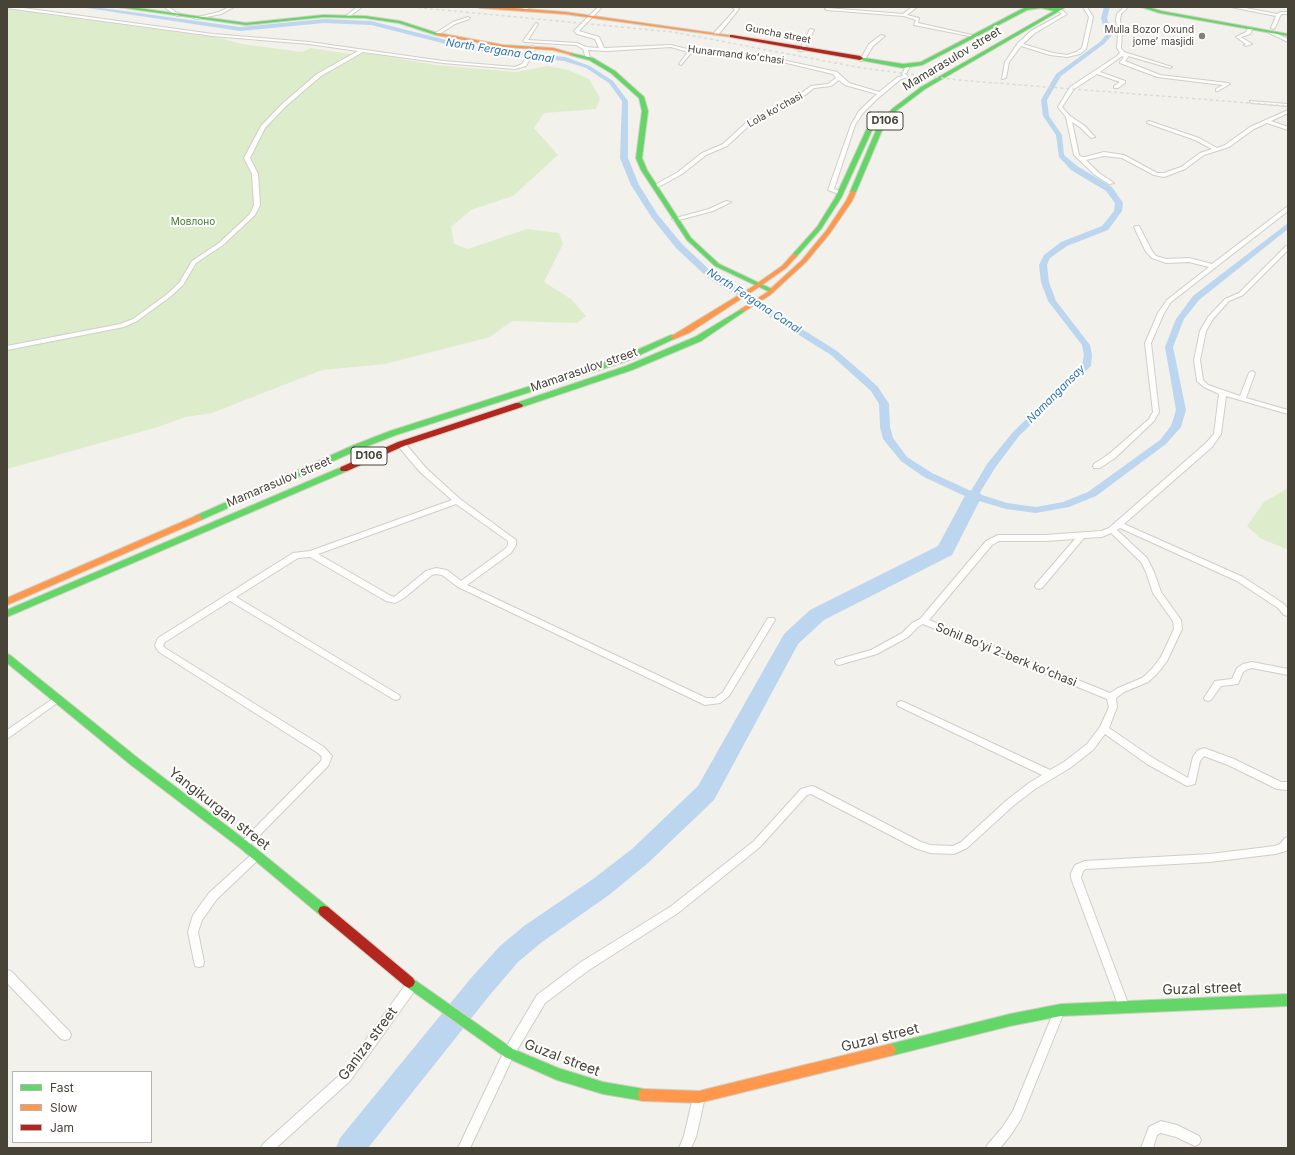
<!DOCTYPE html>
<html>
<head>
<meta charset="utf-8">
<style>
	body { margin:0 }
	#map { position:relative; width:1295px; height:1155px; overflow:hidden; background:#f2f1ec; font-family:Inter,sans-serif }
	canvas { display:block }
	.frame { position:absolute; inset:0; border:8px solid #484337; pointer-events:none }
	.legend { position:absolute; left:12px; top:1071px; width:140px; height:72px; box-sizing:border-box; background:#fff; border:1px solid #b6b4af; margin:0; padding:5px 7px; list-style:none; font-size:12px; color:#484337 }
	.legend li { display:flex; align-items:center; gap:8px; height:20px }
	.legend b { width:20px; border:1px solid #b6b4af }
</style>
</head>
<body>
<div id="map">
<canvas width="1295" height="1155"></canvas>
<div class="frame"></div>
<ul class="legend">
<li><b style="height:5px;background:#63d668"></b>Fast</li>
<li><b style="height:5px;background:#ff974d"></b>Slow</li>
<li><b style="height:5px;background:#b3261e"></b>Jam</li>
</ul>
</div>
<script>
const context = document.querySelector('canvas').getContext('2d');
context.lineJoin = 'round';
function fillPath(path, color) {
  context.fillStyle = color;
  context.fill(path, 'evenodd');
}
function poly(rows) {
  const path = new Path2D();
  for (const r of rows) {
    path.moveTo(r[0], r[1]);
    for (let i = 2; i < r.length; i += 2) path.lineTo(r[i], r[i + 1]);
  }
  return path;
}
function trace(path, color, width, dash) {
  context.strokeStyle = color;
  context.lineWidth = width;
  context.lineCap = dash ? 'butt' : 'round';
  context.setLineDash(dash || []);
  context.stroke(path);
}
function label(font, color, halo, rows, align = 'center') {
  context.font = font + ' Inter,sans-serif';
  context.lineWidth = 4;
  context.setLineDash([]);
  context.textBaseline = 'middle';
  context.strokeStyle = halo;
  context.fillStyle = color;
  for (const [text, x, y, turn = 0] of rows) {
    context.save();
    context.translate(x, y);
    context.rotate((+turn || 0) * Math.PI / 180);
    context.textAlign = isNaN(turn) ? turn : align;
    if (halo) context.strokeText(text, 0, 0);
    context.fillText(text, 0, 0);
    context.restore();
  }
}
fillPath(poly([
	[7,9,220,38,242,44,302,52,311,48,349,54,361,53,373,54,435,65,516,72,548,66,568,70,589,79,600,98,596,109,544,113,534,128,558,155,513,196,471,210,451,227,454,244,468,249,527,229,559,233,563,244,544,282,571,299,586,316,577,323,512,321,490,337,385,364,322,370,212,413,186,417,158,427,7,469],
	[1288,488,1288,550,1260,538,1247,526,1264,502]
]), '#ddedcc');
fillPath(poly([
	[80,7,95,7,240,27,324,19,371,21,462,44,494,50,565,57,590,66,613,81,628,101,628,158,639,185,658,215,682,244,714,274,837,351,865,375,878,387,889,404,890,427,893,438,907,457,932,473,971,491,987,464,1013,432,1082,365,1084,355,1082,345,1048,301,1041,282,1039,265,1044,255,1061,242,1102,226,1114,211,1115,203,1106,191,1071,170,1059,157,1056,135,1043,116,1041,100,1056,74,1100,42,1106,35,1101,18,1104,7,1110,7,1107,18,1112,35,1104,44,1061,76,1047,100,1049,116,1062,135,1064,155,1077,166,1112,187,1123,203,1122,211,1108,230,1067,246,1050,258,1047,265,1049,282,1056,301,1090,345,1092,355,1091,366,1019,436,995,468,979,494,1007,503,1036,507,1063,502,1088,492,1160,440,1171,426,1176,410,1165,347,1176,319,1193,296,1288,223,1288,229,1199,300,1184,319,1173,347,1186,410,1181,427,1166,444,1096,496,1069,507,1036,513,1006,509,969,498,924,477,901,461,883,439,880,427,879,404,871,391,831,355,708,278,676,248,652,218,631,185,620,158,622,101,609,83,586,68,564,61,494,54,462,48,371,25,324,23,240,31,80,7]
]), '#bcd6f0');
fillPath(poly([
	[973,490,979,492,982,496,952,555,824,620,798,644,714,800,648,863,609,895,542,942,518,962,489,996,368,1148,336,1148,340,1138,471,978,500,946,524,926,593,879,632,849,698,786,784,634,810,610,938,546,967,492,973,490]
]), '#bcd6f0');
const street = poly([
	[7,7,16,7,213,34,309,42,443,61,515,67,522,64,532,46,536,47,526,66,515,69,443,63,363,52,321,76,286,106,265,128,250,158,258,174,260,205,255,215,223,245,196,263,183,285,170,297,137,321,124,327,7,350,7,346,120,324,133,319,166,295,179,283,192,261,219,243,250,214,254,205,252,174,244,158,261,126,282,104,317,74,358,51,309,44,213,36,7,8,7,7],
	[164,7,169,7,180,15,177,16,164,7],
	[229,7,234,7,221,14,196,19,194,18,219,12,229,7],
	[357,7,362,7,349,17,347,17,347,15,357,7],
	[525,7,530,7,524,11,522,11,522,9,525,7],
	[598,7,602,7,579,31,599,37,604,48,671,45,691,50,778,59,837,72,849,83,879,92,898,77,903,76,902,74,906,66,908,65,910,66,906,74,908,77,901,79,876,100,863,113,855,125,834,189,843,192,843,194,839,194,828,190,851,125,859,111,877,94,845,85,839,80,831,86,814,88,795,103,752,123,727,146,706,155,682,174,655,189,652,187,653,186,678,172,702,153,723,144,748,121,791,101,811,86,828,84,836,78,833,74,778,61,692,52,681,65,679,64,688,52,671,47,607,51,588,50,590,58,588,59,586,58,583,49,576,45,525,42,523,41,536,23,538,24,528,40,577,43,586,47,599,48,595,39,577,34,574,31,598,7],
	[731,7,736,7,739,9,718,35,714,35,714,33,734,11,735,9,731,7],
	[912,7,917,7,907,15,919,18,918,23,976,36,974,37,914,25,916,20,904,16,827,10,825,9,827,8,903,14,912,7],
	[1083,7,1087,7,1093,17,1086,49,1080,54,1067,57,1050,55,1021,46,1009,62,1006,78,1002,79,1005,62,1018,43,1031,31,1062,14,1058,11,1058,9,1060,9,1067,14,1035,33,1023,44,1053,53,1067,55,1076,52,1082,48,1089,17,1083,7],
	[1124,7,1128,7,1121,14,1120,20,1122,32,1121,48,1124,52,1172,67,1170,68,1128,56,1128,57,1125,61,1160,75,1228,83,1230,84,1218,91,1216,91,1216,89,1223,85,1157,77,1120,63,1120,62,1124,57,1122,56,1100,72,1125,81,1125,83,1118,88,1114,88,1114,86,1120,82,1097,74,1074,89,1062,107,1070,116,1085,126,1095,137,1091,138,1081,128,1072,122,1079,155,1082,157,1085,157,1104,152,1124,155,1157,173,1164,173,1181,167,1200,153,1212,149,1195,140,1147,123,1147,122,1149,121,1199,138,1217,148,1225,145,1250,127,1288,110,1288,113,1271,121,1288,127,1288,130,1267,123,1254,129,1229,147,1204,155,1185,169,1164,177,1154,175,1122,158,1104,156,1086,160,1099,173,1114,183,1109,184,1095,175,1074,155,1066,117,1058,107,1070,87,1117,56,1120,53,1117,48,1118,32,1116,20,1117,14,1124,7],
	[1231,7,1240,7,1277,14,1281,12,1288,12,1288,14,1282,14,1280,16,1275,28,1273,29,1271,28,1276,16,1231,7],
	[468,17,470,18,469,19,455,24,438,35,434,34,453,22,468,17],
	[1249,27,1253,28,1250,34,1241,37,1252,44,1246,46,1244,45,1246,44,1236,37,1246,32,1249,27],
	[810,29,814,30,803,51,799,51,810,29],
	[1271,31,1288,39,1288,42,1269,33,1269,32,1271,31],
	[881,35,885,36,873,46,864,61,860,61,860,60,869,44,881,35],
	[1250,101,1288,104,1288,106,1252,103,1250,102,1250,101],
	[726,201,731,202,713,211,675,221,672,219,709,209,726,201],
	[1288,206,1288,211,1171,302,1164,313,1151,343,1159,412,1154,421,1115,458,1100,468,1094,468,1093,466,1094,464,1109,454,1149,419,1153,412,1145,343,1158,313,1167,300,1209,267,1189,262,1166,263,1152,258,1146,252,1134,227,1135,226,1139,226,1152,251,1156,256,1166,259,1189,258,1212,264,1288,206],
	[1288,245,1288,250,1243,295,1229,301,1213,319,1206,331,1200,360,1203,380,1208,385,1240,396,1249,373,1252,371,1254,372,1255,373,1246,398,1288,410,1288,414,1226,396,1221,434,1212,447,1124,524,1243,577,1284,604,1288,609,1288,616,1284,615,1278,608,1237,581,1120,528,1117,530,1147,558,1154,572,1161,592,1181,620,1182,629,1167,661,1157,674,1148,682,1124,692,1116,698,1117,707,1109,728,1153,758,1188,778,1193,757,1197,751,1204,748,1234,759,1281,782,1288,782,1288,790,1277,789,1228,765,1204,756,1200,761,1195,784,1187,786,1147,764,1105,734,1093,750,1070,768,1035,789,1013,806,967,848,954,854,930,853,915,848,811,794,807,795,760,847,678,913,589,970,545,1003,513,1057,470,1148,458,1148,505,1049,537,995,581,962,670,907,754,841,801,789,812,786,815,787,921,842,930,845,953,846,961,842,1007,800,1029,783,1042,775,898,706,897,704,898,702,901,701,904,702,1050,770,1064,762,1087,744,1100,727,1109,707,1107,699,923,624,918,627,908,637,877,654,839,665,836,664,835,662,836,660,871,650,902,633,912,623,920,619,986,541,998,535,1045,535,1101,531,1109,528,1206,443,1214,434,1219,394,1204,387,1197,381,1194,360,1200,331,1208,317,1225,299,1239,293,1286,246,1288,245],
	[1111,533,1141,562,1146,572,1153,593,1173,621,1174,629,1161,657,1151,670,1142,678,1118,688,1110,693,929,620,992,545,999,541,1045,541,1075,539,1036,584,1035,586,1036,588,1039,589,1042,588,1084,538,1102,537,1111,533],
	[398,442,404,442,426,468,460,499,516,540,516,545,511,553,467,585,706,698,715,698,723,692,768,618,774,618,775,620,729,696,720,703,705,705,458,587,442,575,436,574,432,575,404,598,395,603,386,601,310,557,298,558,236,597,399,695,400,697,399,699,396,700,393,699,230,601,165,642,163,646,165,648,324,747,332,756,328,766,247,848,244,849,241,848,239,845,241,842,321,761,322,757,318,753,159,652,155,646,157,640,158,638,293,553,310,551,452,500,420,472,398,446,397,444,398,442],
	[456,504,508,541,508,545,505,549,461,581,447,570,436,568,426,571,398,594,394,597,391,596,318,554,456,504],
	[1252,662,1288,669,1288,675,1252,668,1248,669,1243,672,1238,684,1221,686,1211,700,1208,701,1205,700,1204,698,1215,681,1232,679,1237,668,1243,664,1252,662],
	[57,696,60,697,61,699,60,701,7,739,7,730,57,696],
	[1288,837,1288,849,1286,851,1275,854,1210,862,1086,869,1083,871,1081,878,1129,1006,1128,1010,1124,1011,1120,1010,1071,878,1071,873,1075,865,1085,861,1210,854,1275,846,1280,844,1285,838,1288,837],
	[256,852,259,853,261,856,259,859,217,899,202,920,198,932,204,962,203,966,199,967,195,966,188,932,193,915,209,893,253,853,256,852],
	[7,970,11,971,69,1031,71,1035,69,1039,65,1040,61,1039,7,983,7,970],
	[412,980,416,981,417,985,416,989,350,1081,276,1148,261,1148,263,1144,342,1073,408,981,412,980],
	[1060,1005,1064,1006,1065,1010,1021,1119,1010,1136,1000,1148,986,1148,988,1144,1002,1128,1013,1111,1056,1006,1060,1005],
	[699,1091,703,1093,705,1097,696,1137,691,1148,679,1148,684,1136,693,1097,695,1093,699,1091],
	[1161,1121,1177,1125,1199,1136,1201,1140,1199,1144,1195,1146,1176,1137,1161,1133,1157,1135,1153,1148,1141,1148,1149,1127,1161,1121]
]);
const fast = poly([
	[118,7,130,7,246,23,323,15,365,16,400,21,440,34,436,35,399,23,365,18,323,17,246,25,118,7],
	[1031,7,1058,8,1066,7,925,89,896,111,883,128,856,192,851,193,850,192,877,128,892,109,921,87,1054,11,1041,8,1027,10,922,65,903,68,860,60,857,58,858,57,903,64,921,62,1024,8,1031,7],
	[1141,7,1148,7,1161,11,1288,34,1288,36,1160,13,1141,7],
	[570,53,593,58,615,71,644,97,648,111,642,158,647,170,691,238,719,264,774,290,774,292,770,292,715,266,687,240,641,170,636,158,642,111,639,98,611,73,589,60,570,55,570,53],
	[878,112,883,113,874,126,841,198,821,229,796,257,792,257,792,255,817,227,835,198,868,126,878,112],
	[743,308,745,309,745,311,701,341,632,370,522,407,519,407,515,405,516,403,626,366,695,337,743,308],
	[671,335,674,335,678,337,627,361,396,435,360,449,201,520,195,520,194,518,195,516,354,445,390,431,621,357,671,335],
	[344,466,347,467,348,469,347,471,7,617,7,610,344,466],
	[7,654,10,655,139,759,248,842,328,907,330,911,328,915,324,916,320,915,240,848,131,765,7,663,7,654],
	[409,976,513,1049,558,1068,603,1082,644,1089,649,1090,650,1095,649,1100,644,1101,603,1094,557,1080,505,1057,405,986,403,982,405,978,409,976],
	[1288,994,1288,1006,1061,1016,1010,1026,890,1056,886,1054,884,1050,886,1046,890,1044,1010,1014,1061,1004,1288,994]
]);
const slow = poly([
	[478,7,500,7,565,12,734,36,732,37,565,14,480,8,478,7],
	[438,33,503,45,553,48,574,54,572,55,553,50,503,47,436,35,436,34,438,33],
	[851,191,856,192,852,201,830,233,806,262,770,295,745,311,741,311,741,309,766,293,802,260,826,231,846,201,851,191],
	[794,254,797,256,786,268,756,289,689,333,674,339,670,337,752,287,782,266,792,255,794,254],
	[198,515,201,516,202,518,201,520,7,605,7,598,198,515],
	[890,1044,894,1046,896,1050,894,1054,890,1056,699,1103,644,1101,639,1100,638,1095,639,1090,644,1089,699,1091,890,1044]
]);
const jam = poly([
	[732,35,860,56,863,58,860,60,730,37,730,35,732,35],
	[516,403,519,403,523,405,522,407,404,446,347,471,341,471,340,469,341,467,398,442,516,403],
	[324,906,328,907,413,978,415,982,413,986,409,988,405,986,320,915,318,911,320,907,324,906]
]);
trace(street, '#d0cec9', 2);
trace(fast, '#d2cfc3', 2);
trace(slow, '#d2cfc3', 2);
trace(jam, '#d2cfc3', 2);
fillPath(street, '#fdfdfc');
fillPath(fast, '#63d668');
fillPath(slow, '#ff974d');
fillPath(jam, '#b3261e');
trace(poly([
	[412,7,673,32,862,68,958,80,1288,106]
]), '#dadad9', 1.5, [3, 3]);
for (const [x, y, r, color] of [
	[1202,36,4,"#848076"]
]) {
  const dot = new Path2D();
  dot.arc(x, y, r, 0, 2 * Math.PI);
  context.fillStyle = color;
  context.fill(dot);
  trace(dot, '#fff', 1.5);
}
label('10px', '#484337', '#fff', [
	["Mulla Bozor Oxund",1194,30],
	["jome’ masjidi",1194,42]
], 'right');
label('10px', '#484337', '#fff', [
	["Guncha street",778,34,11],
	["Hunarmand koʻchasi",736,55,7],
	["Lola koʻchasi",775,110,-29]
]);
label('10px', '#417b29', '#fff', [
	["Мовлоно",193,222]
]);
label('italic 11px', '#2e71b6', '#fff', [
	["North Fergana Canal",500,51,9],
	["North Fergana Canal",754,301,33],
	["Namangansay",1056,394,-45]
]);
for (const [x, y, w] of [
	[885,121,36],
	[369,456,36]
]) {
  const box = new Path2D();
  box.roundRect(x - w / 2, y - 9, w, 18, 3);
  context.fillStyle = '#fff';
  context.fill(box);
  trace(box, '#484337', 1);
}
label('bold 11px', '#484337', null, [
	["D106",885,121],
	["D106",369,456]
]);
label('12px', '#484337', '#fff', [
	["Mamarasulov street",952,59,-31],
	["Mamarasulov street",584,370,-19],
	["Mamarasulov street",279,482,-23],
	["Sohil Boʻyi 2-berk koʻchasi",1006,655,22]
]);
label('14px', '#484337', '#fff', [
	["Yangikurgan street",219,809,38],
	["Guzal street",1202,989,-2],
	["Guzal street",880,1038,-14],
	["Ganiza street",368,1044,-53],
	["Guzal street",562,1058,21]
]);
</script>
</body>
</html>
